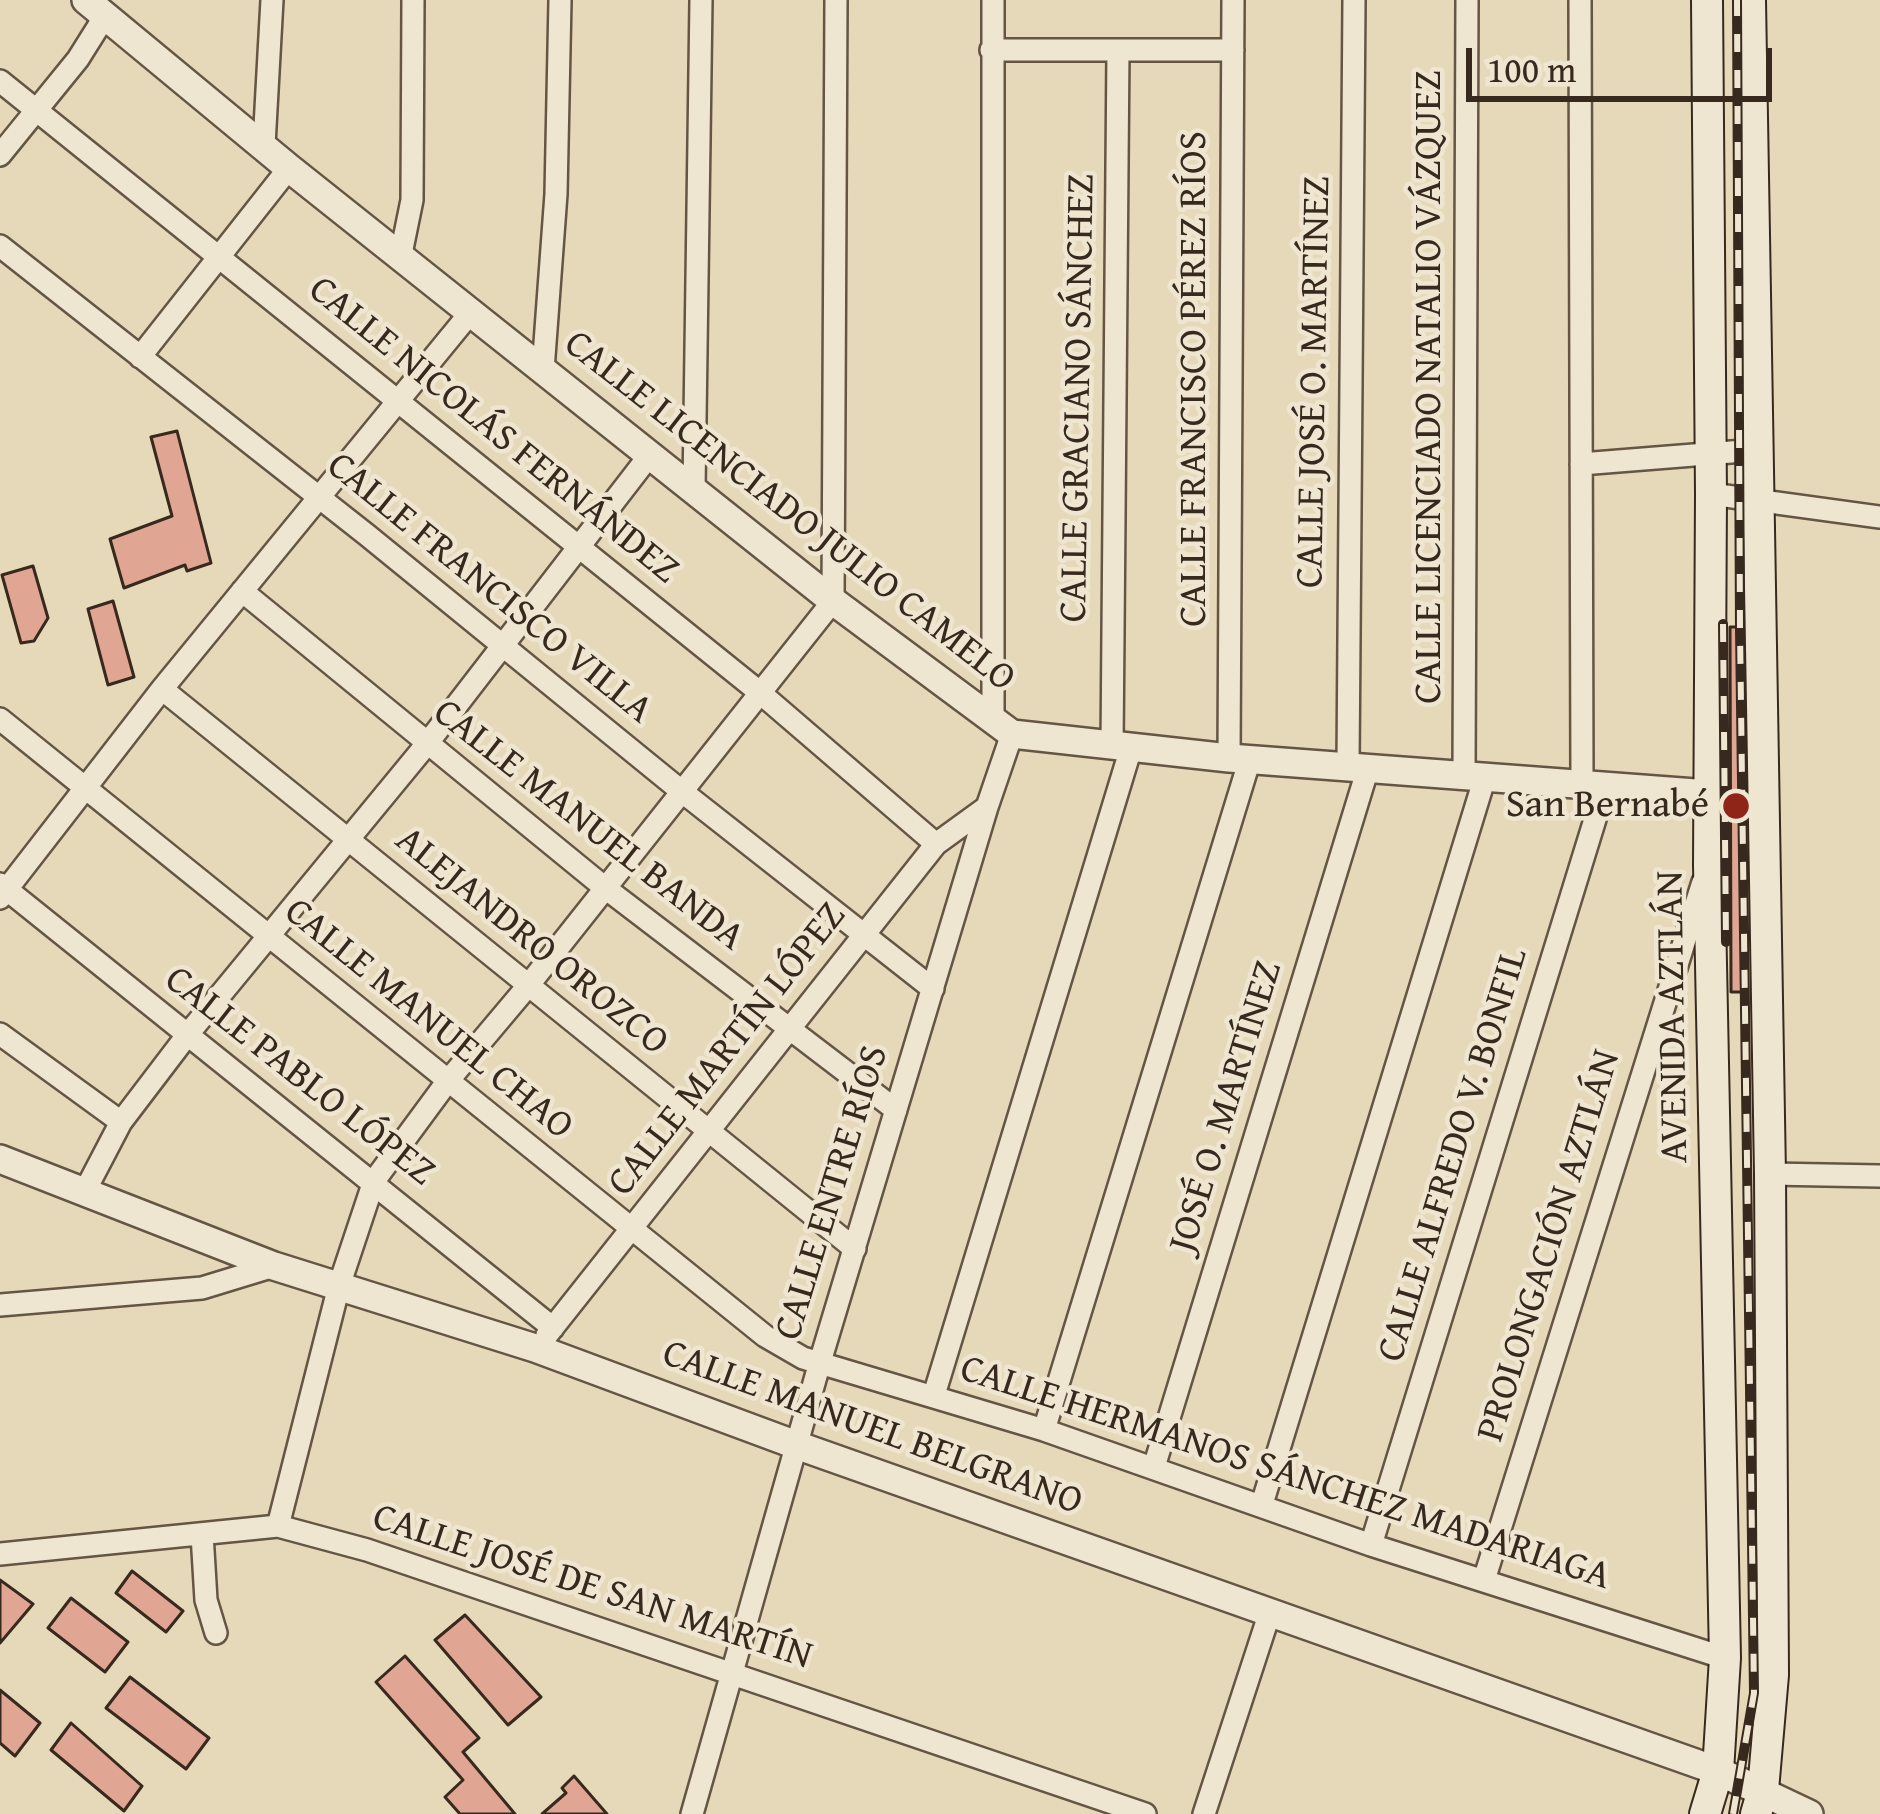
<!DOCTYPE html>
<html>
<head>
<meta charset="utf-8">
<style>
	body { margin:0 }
	#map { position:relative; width:1880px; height:1814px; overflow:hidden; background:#e6d9b9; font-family:"Gentium Book Plus",serif }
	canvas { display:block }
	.scale { position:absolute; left:1466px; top:48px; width:306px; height:54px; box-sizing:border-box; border:6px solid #38291e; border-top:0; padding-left:15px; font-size:36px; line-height:42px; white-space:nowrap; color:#38291e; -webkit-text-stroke:9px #efe6d2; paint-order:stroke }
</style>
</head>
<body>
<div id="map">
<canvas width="1880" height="1814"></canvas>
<div class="scale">100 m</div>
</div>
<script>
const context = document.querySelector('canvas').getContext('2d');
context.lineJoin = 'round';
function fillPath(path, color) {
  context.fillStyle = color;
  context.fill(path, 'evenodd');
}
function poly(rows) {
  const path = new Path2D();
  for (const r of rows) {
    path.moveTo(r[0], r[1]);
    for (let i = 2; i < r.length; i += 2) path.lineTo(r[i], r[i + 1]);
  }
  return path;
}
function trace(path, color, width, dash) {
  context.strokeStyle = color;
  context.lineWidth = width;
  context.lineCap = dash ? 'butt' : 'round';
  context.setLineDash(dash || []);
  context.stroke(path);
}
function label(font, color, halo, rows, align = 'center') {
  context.font = font + ' "Gentium Book Plus",serif';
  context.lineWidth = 9;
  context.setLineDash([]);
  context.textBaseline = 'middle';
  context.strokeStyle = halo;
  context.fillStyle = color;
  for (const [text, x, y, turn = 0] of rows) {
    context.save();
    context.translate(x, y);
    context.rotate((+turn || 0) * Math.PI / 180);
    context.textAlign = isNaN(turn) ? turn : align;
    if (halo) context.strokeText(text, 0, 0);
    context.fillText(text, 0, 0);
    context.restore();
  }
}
const building = poly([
	[177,431,211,563,187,571,185,565,124,588,110,539,172,516,151,437,177,431],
	[33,566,48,618,34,641,21,643,2,575,33,566],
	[113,601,134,677,108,685,88,609,113,601],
	[1730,627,1741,627,1747,992,1731,992,1730,627],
	[132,1571,183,1611,166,1632,116,1593,132,1571],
	[0,1580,33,1604,0,1643,0,1580],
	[71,1598,128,1642,105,1672,48,1628,71,1598],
	[465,1615,541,1697,508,1725,435,1640,465,1615],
	[405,1656,479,1738,463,1752,515,1814,460,1814,445,1797,463,1780,376,1682,405,1656],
	[130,1677,209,1738,186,1769,106,1708,130,1677],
	[0,1690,40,1723,15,1756,0,1743,0,1690],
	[71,1723,142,1786,124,1811,51,1750,71,1723],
	[574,1776,607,1814,542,1814,566,1793,562,1788,574,1776]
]);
fillPath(building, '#e0a693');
trace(building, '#38291e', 3);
const minor = poly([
	[1580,0,1582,784],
	[991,50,1233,50],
	[0,81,758,691,936,844],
	[264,145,272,0],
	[0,155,78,59,105,16],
	[0,246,367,535,680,790,933,989],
	[401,254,412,200,413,0],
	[140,357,289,168],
	[543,370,556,194,560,0],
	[1581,464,1756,450],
	[694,489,701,0],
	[1711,494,1880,517],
	[242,591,604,887,896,1110],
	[162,689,855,1249],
	[0,719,765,1336,803,1358,1044,1430,1371,1545,1725,1658],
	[993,722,993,0],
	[1112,746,1118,50],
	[1229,758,1233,0],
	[1348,765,1354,0],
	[1464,775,1467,0],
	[0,884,553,1328],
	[0,898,162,689,471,312],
	[0,1034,121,1122],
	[1770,1174,1880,1176],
	[86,1189,121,1122,188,1034,426,745,649,456],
	[0,1305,202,1288,274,1266],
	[547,1335,936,844,987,807],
	[934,1395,1131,748],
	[1044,1430,1250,759],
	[1154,1467,1368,768],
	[1262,1504,1485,777],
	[278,1526,339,1286,374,1181,447,1082,527,987,833,601,836,0],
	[202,1534,206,1600,216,1633],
	[1371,1545,1605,787],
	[0,1554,278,1526,367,1550,1145,1814],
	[1484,1580,1703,882],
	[692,1814,820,1362,987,807,1012,734],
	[1204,1814,1270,1612]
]);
const tertiary = poly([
	[86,0,289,168,833,601,1012,734,1229,758,1709,794],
	[0,1159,274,1266,535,1348,799,1446,1718,1771,1809,1814]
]);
const secondary = poly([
	[1750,0,1770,1174,1773,1675,1763,1790,1756,1814],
	[1705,1814,1718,1771,1725,1658,1709,865,1711,494,1707,0]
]);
trace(minor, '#645545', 26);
trace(tertiary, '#645545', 32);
trace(secondary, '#38291e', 34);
trace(minor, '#efe6d2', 21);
trace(tertiary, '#efe6d2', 27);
trace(secondary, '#efe6d2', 30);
const rail = poly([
	[1723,624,1726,942],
	[1733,1814,1754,1693,1740,629,1737,0]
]);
trace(rail, '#38291e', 10);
trace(rail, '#efe6d2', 6, [18]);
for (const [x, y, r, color] of [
	[1736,806,15,"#8f2418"]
]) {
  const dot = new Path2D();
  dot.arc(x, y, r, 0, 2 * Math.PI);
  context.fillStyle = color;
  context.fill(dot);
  trace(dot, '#efe6d2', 4.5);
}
label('39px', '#38291e', '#efe6d2', [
	["CALLE FRANCISCO PÉREZ RÍOS",1195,379,-90],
	["CALLE JOSÉ O. MARTÍNEZ",1315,382,-89],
	["CALLE LICENCIADO NATALIO VÁZQUEZ",1430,387,-90],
	["CALLE GRACIANO SÁNCHEZ",1079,398,-89],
	["CALLE NICOLÁS FERNÁNDEZ",493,431,39],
	["CALLE LICENCIADO JULIO CAMELO",789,512,38],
	["CALLE FRANCISCO VILLA",489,589,39],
	["CALLE MANUEL BANDA",588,826,38],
	["ALEJANDRO OROZCO",531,942,39],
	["AVENIDA AZTLÁN",1674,1017,-91],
	["CALLE MANUEL CHAO",428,1020,39],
	["CALLE MARTÍN LÓPEZ",728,1050,-52],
	["CALLE PABLO LÓPEZ",299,1077,38],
	["JOSÉ O. MARTÍNEZ",1227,1107,-73],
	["CALLE ALFREDO V. BONFIL",1454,1155,-73],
	["CALLE ENTRE RÍOS",833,1193,-73],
	["PROLONGACIÓN AZTLÁN",1550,1246,-73],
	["CALLE MANUEL BELGRANO",872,1429,20],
	["CALLE HERMANOS SÁNCHEZ MADARIAGA",1285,1474,18],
	["CALLE JOSÉ DE SAN MARTÍN",592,1588,18]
]);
label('39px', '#38291e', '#efe6d2', [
	["San Bernabé",1709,806]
], 'right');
</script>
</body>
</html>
